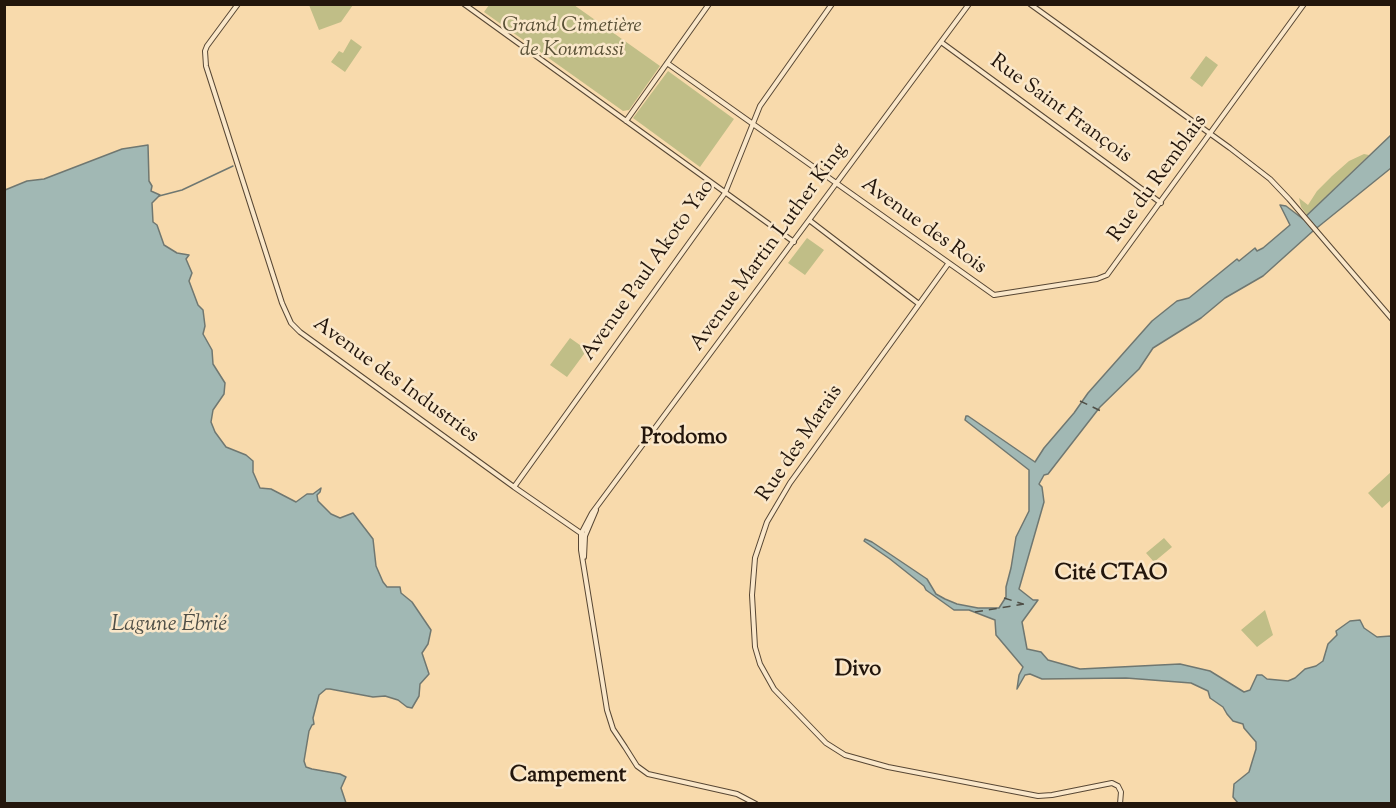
<!DOCTYPE html>
<html>
<head>
<meta charset="utf-8">
<style>
	body { margin:0 }
	#map { position:relative; width:1396px; height:808px; overflow:hidden; background:#f8daac; font-family:"Sorts Mill Goudy",serif }
	canvas { display:block }
	.frame { position:absolute; inset:0; border:6px solid #23160c; pointer-events:none }
</style>
</head>
<body>
<div id="map">
<canvas width="1396" height="808"></canvas>
<div class="frame"></div>
</div>
<script>
const context = document.querySelector('canvas').getContext('2d');
context.lineJoin = 'round';
function fillPath(path, color) {
  context.fillStyle = color;
  context.fill(path, 'evenodd');
}
function poly(rows) {
  const path = new Path2D();
  for (const r of rows) {
    path.moveTo(r[0], r[1]);
    for (let i = 2; i < r.length; i += 2) path.lineTo(r[i], r[i + 1]);
  }
  return path;
}
function trace(path, color, width, dash) {
  context.strokeStyle = color;
  context.lineWidth = width;
  context.lineCap = dash ? 'butt' : 'round';
  context.setLineDash(dash || []);
  context.stroke(path);
}
function label(font, color, halo, rows, align = 'center') {
  context.font = font + ' "Sorts Mill Goudy",serif';
  context.lineWidth = 5;
  context.setLineDash([]);
  context.textBaseline = 'middle';
  context.strokeStyle = halo;
  context.fillStyle = color;
  for (const [text, x, y, turn = 0] of rows) {
    context.save();
    context.translate(x, y);
    context.rotate((+turn || 0) * Math.PI / 180);
    context.textAlign = isNaN(turn) ? turn : align;
    if (halo) context.strokeText(text, 0, 0);
    context.fillText(text, 0, 0);
    context.restore();
  }
}
fillPath(poly([
	[309,5,309,4,353,5,341,22,319,30],
	[489,5,574,5,660,66,629,110,623,111,484,12],
	[351,39,362,47,345,72,331,62,339,51,343,53],
	[1206,56,1218,65,1202,87,1190,78],
	[668,71,734,119,700,167,633,118],
	[1364,154,1369,155,1307,215,1301,207,1299,198,1308,205,1317,191,1332,176,1349,161],
	[807,238,824,250,805,275,788,263],
	[570,338,587,350,567,377,550,365],
	[1391,472,1391,500,1382,508,1368,493],
	[1164,538,1172,547,1154,562,1146,553],
	[1265,610,1273,635,1257,647,1241,630]
]), '#c0be87');
const water = poly([
	[1391,135,1391,168,1313,231,1263,276,1225,298,1201,318,1153,348,1139,369,1100,407,1048,474,1044,475,1039,484,1042,487,1044,502,1019,589,1033,600,1038,600,1022,622,1027,649,1041,652,1048,660,1080,669,1180,664,1210,671,1244,692,1250,690,1257,675,1262,675,1267,679,1288,681,1295,678,1305,669,1316,666,1323,661,1328,644,1337,635,1336,631,1350,621,1360,620,1364,628,1377,637,1391,636,1391,803,1238,803,1233,797,1234,784,1249,772,1256,749,1256,742,1244,728,1243,724,1233,721,1227,714,1223,707,1210,698,1208,691,1191,683,1126,678,1042,679,1030,674,1025,675,1017,689,1019,675,1023,667,996,635,995,620,969,610,954,610,926,590,924,586,890,559,864,541,865,539,872,542,927,579,936,594,945,599,957,604,978,608,999,608,1006,597,1006,587,1011,568,1016,537,1029,511,1029,470,965,420,966,416,968,416,1035,462,1044,448,1074,413,1088,393,1152,321,1177,301,1189,298,1237,259,1239,261,1255,248,1257,251,1263,248,1290,225,1280,205,1286,206,1303,219,1391,135],
	[148,145,149,181,152,186,151,191,160,195,152,203,153,222,157,225,164,245,177,253,189,255,186,259,192,273,189,281,198,305,203,310,205,326,203,334,212,350,213,364,225,383,224,394,213,410,211,422,215,432,226,447,246,455,253,461,253,472,260,488,271,489,296,502,307,494,313,494,321,488,320,492,317,495,318,501,331,514,340,518,353,513,373,539,376,566,383,582,387,587,400,587,401,593,412,602,431,630,428,644,422,653,429,674,420,684,419,696,412,708,407,707,398,700,385,696,373,697,330,689,326,689,319,695,313,718,314,724,312,725,309,731,304,761,306,767,312,769,340,774,346,777,341,788,346,803,5,803,5,190,27,181,44,179,122,149,148,145]
]);
fillPath(water, '#a1b8b4');
trace(water, '#6f7771', 1.5);
trace(poly([
	[159,196,182,190,233,166]
]), '#6f7771', 1.5);
trace(poly([
	[1080,401,1101,411],
	[1004,598,1023,604],
	[975,612,1024,604]
]), '#4f4f47', 1.5, [8, 6]);
const minor = poly([
	[238,4,207,46,205,51,206,66,282,303,291,323,300,332,514,487,585,536],
	[464,4,794,242],
	[1030,4,1230,148,1270,179,1289,199,1392,319],
	[941,42,1161,203],
	[667,63,994,295,1097,279,1107,275,1304,4],
	[626,121,709,4],
	[809,220,919,304],
	[948,264,790,483,767,522,755,558,752,595,755,647,760,664,774,689,826,743,845,755,888,767,1038,796,1052,795,1112,783,1118,786,1121,792,1120,804],
	[514,487,725,193,760,106,832,4],
	[584,557,585,536,596,510],
	[756,804,737,794,648,774,637,766,625,747,613,729,607,710,581,550,581,534,592,513,969,4]
]);
trace(minor, '#584734', 6);
trace(minor, '#fae7c9', 4);
label('italic 21px', '#5a5137', '#fae7c9', [
	["Grand Cimetière",572,27],
	["de Koumassi",572,51]
]);
label('21px', '#23160c', '#fae7c9', [
	["Rue Saint François",1060,110,36],
	["Rue du Remblais",1159,179,-54],
	["Avenue des Rois",923,227,36],
	["Avenue Martin Luther King",770,248,-54],
	["Avenue Paul Akoto Yao",649,271,-55],
	["Avenue des Industries",395,381,36],
	["Rue des Marais",801,444,-56]
]);
label('bold 22px', '#23160c', '#fae7c9', [
	["Prodomo",684,439],
	["Cité CTAO",1111,575],
	["Divo",858,671],
	["Campement",568,777]
]);
label('italic 22px', '#4f4f47', '#fae7c9', [
	["Lagune Ébrié",169,626]
]);
</script>
</body>
</html>
